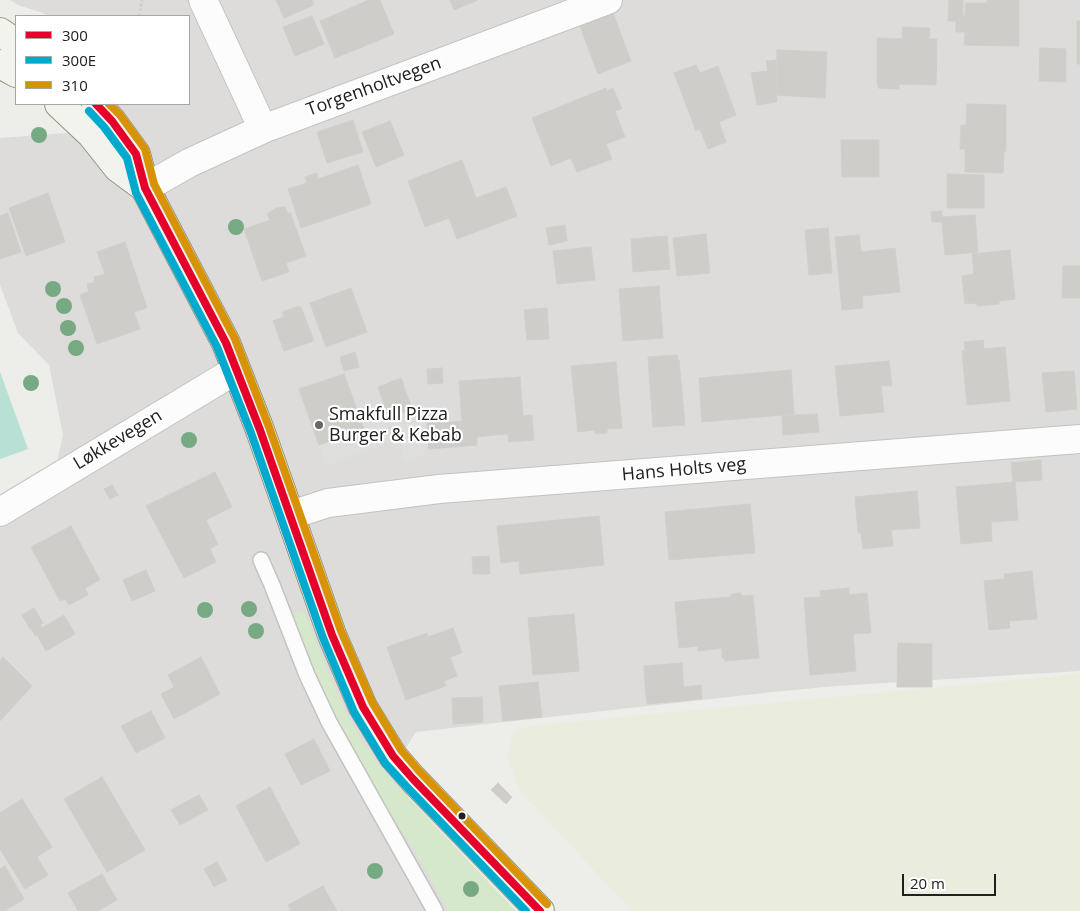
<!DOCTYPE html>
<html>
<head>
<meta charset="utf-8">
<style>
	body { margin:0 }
	#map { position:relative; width:1080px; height:911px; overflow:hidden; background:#edede9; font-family:"Open Sans",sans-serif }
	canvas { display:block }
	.legend { position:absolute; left:15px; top:15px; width:175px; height:90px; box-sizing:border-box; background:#fff; border:1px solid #a6a6a6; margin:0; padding:6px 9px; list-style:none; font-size:15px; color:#202020 }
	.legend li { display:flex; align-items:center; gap:10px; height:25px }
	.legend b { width:25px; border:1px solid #a6a6a6 }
	.scale { position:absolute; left:902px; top:874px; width:94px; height:22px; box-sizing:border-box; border:2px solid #202020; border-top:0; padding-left:6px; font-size:15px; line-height:18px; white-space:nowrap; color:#202020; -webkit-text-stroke:4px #fff; paint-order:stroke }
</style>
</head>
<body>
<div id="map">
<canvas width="1080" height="911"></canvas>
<ul class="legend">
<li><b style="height:6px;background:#e4002b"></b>300</li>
<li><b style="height:6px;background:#00a9ce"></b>300E</li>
<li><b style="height:6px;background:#d79205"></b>310</li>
</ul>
<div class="scale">20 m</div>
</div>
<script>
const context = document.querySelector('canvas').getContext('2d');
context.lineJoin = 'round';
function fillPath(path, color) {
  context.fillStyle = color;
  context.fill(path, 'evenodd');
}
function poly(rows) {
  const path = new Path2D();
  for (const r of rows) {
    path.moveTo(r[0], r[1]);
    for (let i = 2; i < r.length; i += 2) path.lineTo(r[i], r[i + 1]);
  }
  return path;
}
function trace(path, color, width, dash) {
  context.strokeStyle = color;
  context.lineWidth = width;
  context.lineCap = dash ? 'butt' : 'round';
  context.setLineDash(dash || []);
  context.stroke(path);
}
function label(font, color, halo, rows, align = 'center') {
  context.font = font + ' "Open Sans",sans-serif';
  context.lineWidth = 4.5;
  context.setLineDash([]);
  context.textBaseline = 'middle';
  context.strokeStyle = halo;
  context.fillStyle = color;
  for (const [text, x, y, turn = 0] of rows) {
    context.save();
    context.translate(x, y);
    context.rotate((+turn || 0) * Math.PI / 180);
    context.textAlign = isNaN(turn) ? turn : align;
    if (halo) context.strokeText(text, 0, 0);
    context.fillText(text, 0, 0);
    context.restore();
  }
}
fillPath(poly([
	[10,0,1080,0,1080,671,836,686,773,692,416,732,402,754,407,797,463,911,0,911,0,508,57,462,63,435,49,365,18,333,0,285,0,138,92,131,100,104,189,104,189,16,49,16,40,12,18,5]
]), '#dddcda');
fillPath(poly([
	[1080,674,1080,911,632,911,520,791,507,756,514,731,539,725]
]), '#eaecdd');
fillPath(poly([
	[295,612,300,612,305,614,333,684,352,724,364,744,391,779,516,911,449,911,414,850,360,765,332,712,303,643,294,617]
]), '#d6e8cb');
fillPath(poly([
	[0,372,28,449,0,459]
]), '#b8e0d5');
fillPath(poly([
	[424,421,426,456,403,460,400,425],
	[383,422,390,443,326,465,319,445]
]), '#dededc');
const building = poly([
	[276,0,312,0,314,5,284,18,276,0],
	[369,0,380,0,394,34,335,58,320,21,369,0],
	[450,0,478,0,454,10,450,0],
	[949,0,963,0,963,16,965,16,966,3,987,3,987,0,1019,0,1019,46,964,45,965,32,956,32,956,21,948,21,949,0],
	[613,13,631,61,598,74,580,26,613,13],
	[312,16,324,44,295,56,283,27,312,16],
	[1077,21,1080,21,1080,64,1077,64,1077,21],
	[903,27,930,28,929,39,937,39,936,85,899,84,899,89,878,88,878,83,877,83,877,38,902,39,903,27],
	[1040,48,1066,49,1066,82,1039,81,1040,48],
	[777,50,827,52,825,98,776,95,777,50],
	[776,60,776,95,777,95,777,102,757,105,751,73,768,71,766,61,776,60],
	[696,65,700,73,718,66,736,115,719,122,726,142,708,149,700,129,696,131,674,73,696,65],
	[606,88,607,91,613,88,622,109,615,111,625,137,606,144,612,159,577,172,571,158,551,166,532,118,606,88],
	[967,104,1006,105,1006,151,1004,151,1003,173,965,172,965,149,960,149,961,125,966,125,967,104],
	[353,120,363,152,327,163,317,132,353,120],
	[390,121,404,155,376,167,362,132,390,121],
	[841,140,879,140,879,177,842,177,841,140],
	[462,160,476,198,506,187,517,216,457,239,449,218,425,227,408,181,462,160],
	[358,165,371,204,301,228,288,189,307,183,305,177,317,173,318,179,358,165],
	[947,174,984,175,984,208,947,208,947,174],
	[48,193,65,242,26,256,9,208,48,193],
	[285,207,288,214,290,212,306,256,286,263,289,272,262,281,244,229,270,220,267,214,276,208,285,207],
	[942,211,942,217,975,215,978,252,945,255,942,222,932,222,931,212,942,211],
	[8,213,21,252,0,259,0,216,8,213],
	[565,225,567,241,549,245,546,228,565,225],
	[828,228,832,273,809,275,805,230,828,228],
	[706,234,710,273,677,276,673,238,706,234],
	[859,235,861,252,895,248,900,292,862,296,863,308,842,310,835,237,859,235],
	[667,236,670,269,633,272,631,239,667,236],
	[125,242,147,308,134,312,140,329,97,344,80,295,89,291,87,284,95,282,94,277,105,274,97,252,125,242],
	[591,247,595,280,557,284,553,251,591,247],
	[1010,250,1015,299,999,301,999,304,977,306,977,303,965,304,962,276,974,274,972,254,1010,250],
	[1063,266,1080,266,1080,298,1062,298,1063,266],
	[659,286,663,338,623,341,619,289,659,286],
	[351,288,367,332,326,347,310,303,351,288],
	[299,306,299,308,301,307,314,341,284,351,273,321,284,317,282,312,299,306],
	[547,308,549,339,527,340,524,310,547,308],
	[983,340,984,349,1005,347,1010,401,967,405,962,351,965,351,964,342,983,340],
	[355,352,359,367,344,371,340,357,355,352],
	[677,355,678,360,679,360,685,425,653,427,648,357,677,355],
	[889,361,892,386,881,386,884,412,840,416,835,366,889,361],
	[616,362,622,428,607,429,607,433,595,434,595,430,578,432,571,366,616,362],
	[442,368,443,383,428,384,427,369,442,368],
	[791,370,794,414,702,422,699,378,791,370],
	[1074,371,1077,409,1046,412,1042,373,1074,371],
	[344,374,364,429,319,445,299,389,344,374],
	[520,377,523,416,532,415,534,440,509,442,508,434,494,435,489,379,520,377],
	[401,378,412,409,389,418,378,387,401,378],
	[489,379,494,435,477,437,477,445,429,449,426,414,443,413,444,423,462,421,459,381,489,379],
	[817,414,819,432,783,435,782,416,817,414],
	[1041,460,1042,480,1013,482,1011,463,1041,460],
	[215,472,232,507,206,520,218,544,210,549,216,562,184,578,146,506,215,472],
	[1015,482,1018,520,991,522,992,541,961,544,956,487,1015,482],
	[112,485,118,495,110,499,104,489,112,485],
	[917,491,920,528,891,530,893,546,863,549,861,533,858,533,855,497,917,491],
	[750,504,755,553,669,560,665,512,750,504],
	[599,516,604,565,520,574,519,561,501,563,497,526,599,516],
	[71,526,100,580,85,588,88,595,69,605,65,599,60,601,31,547,71,526],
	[489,556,490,574,473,574,472,557,489,556],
	[146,570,155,591,132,601,123,580,146,570],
	[1032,571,1037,619,1009,621,1010,628,989,630,984,581,1005,579,1004,574,1032,571],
	[849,588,849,595,867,593,871,633,853,634,856,671,810,675,804,598,821,597,820,591,849,588],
	[740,593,743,596,753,595,759,658,725,661,725,658,722,658,722,648,698,651,698,646,679,648,675,602,730,597,732,594,740,593],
	[34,608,43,623,40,624,42,628,64,615,75,634,46,651,37,635,35,636,32,629,30,629,22,615,34,608],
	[574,614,579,671,533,675,528,618,574,614],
	[453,628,462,653,450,657,457,676,444,681,446,686,406,700,387,647,427,633,428,637,453,628],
	[898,643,932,644,932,687,897,687,898,643],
	[3,657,32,686,0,721,0,661,3,657],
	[201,657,220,694,174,719,161,694,174,687,168,675,201,657],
	[682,663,683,681,645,685,644,666,682,663],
	[683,681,684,687,701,685,702,699,647,704,645,685,683,681],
	[538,682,542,717,503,721,499,686,538,682],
	[482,697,483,722,453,724,452,698,482,697],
	[151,711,165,738,136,753,121,726,151,711],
	[314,739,330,771,301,785,285,754,314,739],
	[102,777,145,850,107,872,64,799,102,777],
	[498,783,512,797,506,804,491,790,498,783],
	[270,787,300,844,266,862,236,806,270,787],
	[199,795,208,810,180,825,171,810,199,795],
	[22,799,52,847,37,857,48,875,25,889,0,849,0,813,22,799],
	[217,862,227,880,214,887,204,869,217,862],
	[5,866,24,899,4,911,0,911,0,869,5,866],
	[102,874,117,900,98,911,78,911,68,893,102,874],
	[323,886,337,911,291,911,288,905,323,886]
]);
fillPath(building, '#cecdca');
trace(building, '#d0cfcb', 1);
const service = poly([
	[261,560,272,585,307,675,329,722,435,911]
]);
const minor = poly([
	[203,0,263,129],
	[145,188,189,163,263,129,608,0],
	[0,512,236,370],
	[291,515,328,503,439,489,1080,439]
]);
const secondary = poly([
	[0,32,16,43],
	[0,64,16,73],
	[59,104,91,134,118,168,145,188],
	[96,104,112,121,136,154,145,188,226,343,260,430,332,635,363,707,393,756,413,779,540,911]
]);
trace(service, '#c3c3c1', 18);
trace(minor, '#c3c3c1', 30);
trace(secondary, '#919682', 30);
trace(poly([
	[139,16,142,0]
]), '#d5ccc9', 3, [2.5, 2.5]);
trace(service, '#fcfcfc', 15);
trace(minor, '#fcfcfc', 28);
trace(secondary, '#f1f3ec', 28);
trace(poly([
	[96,104,112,121,136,154,145,188,226,343,260,430,332,635,363,707,393,756,413,779,540,911]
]), '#e4002b', 8);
trace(poly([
	[89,111,104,127,127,158,136,193,217,347,251,433,323,638,354,712,385,763,406,786,526,911]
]), '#00a9ce', 8);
trace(poly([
	[109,104,120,115,145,149,154,184,235,339,269,427,341,631,372,702,401,750,420,772,547,904]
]), '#d79205', 8);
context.fillStyle = '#77aa82';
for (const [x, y] of [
	[39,135],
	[236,227],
	[53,289],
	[64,306],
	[68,328],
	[76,348],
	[31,383],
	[189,440],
	[249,609],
	[205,610],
	[256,631],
	[375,871],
	[471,889]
]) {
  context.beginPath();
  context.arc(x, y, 8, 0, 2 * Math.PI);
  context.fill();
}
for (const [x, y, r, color] of [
	[319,425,5,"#686866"],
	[462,816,4.5,"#202020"]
]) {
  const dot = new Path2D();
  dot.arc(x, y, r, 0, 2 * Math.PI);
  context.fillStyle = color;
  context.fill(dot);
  trace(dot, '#fff', 2);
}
label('18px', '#202020', '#fff', [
	["Torgenholtvegen",374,87,-20],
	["Løkkevegen",118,440,-31],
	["Hans Holts veg",684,470,-5]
]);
label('18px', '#202020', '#fff', [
	["Smakfull Pizza",329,415],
	["Burger & Kebab",329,436]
], 'left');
</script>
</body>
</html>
